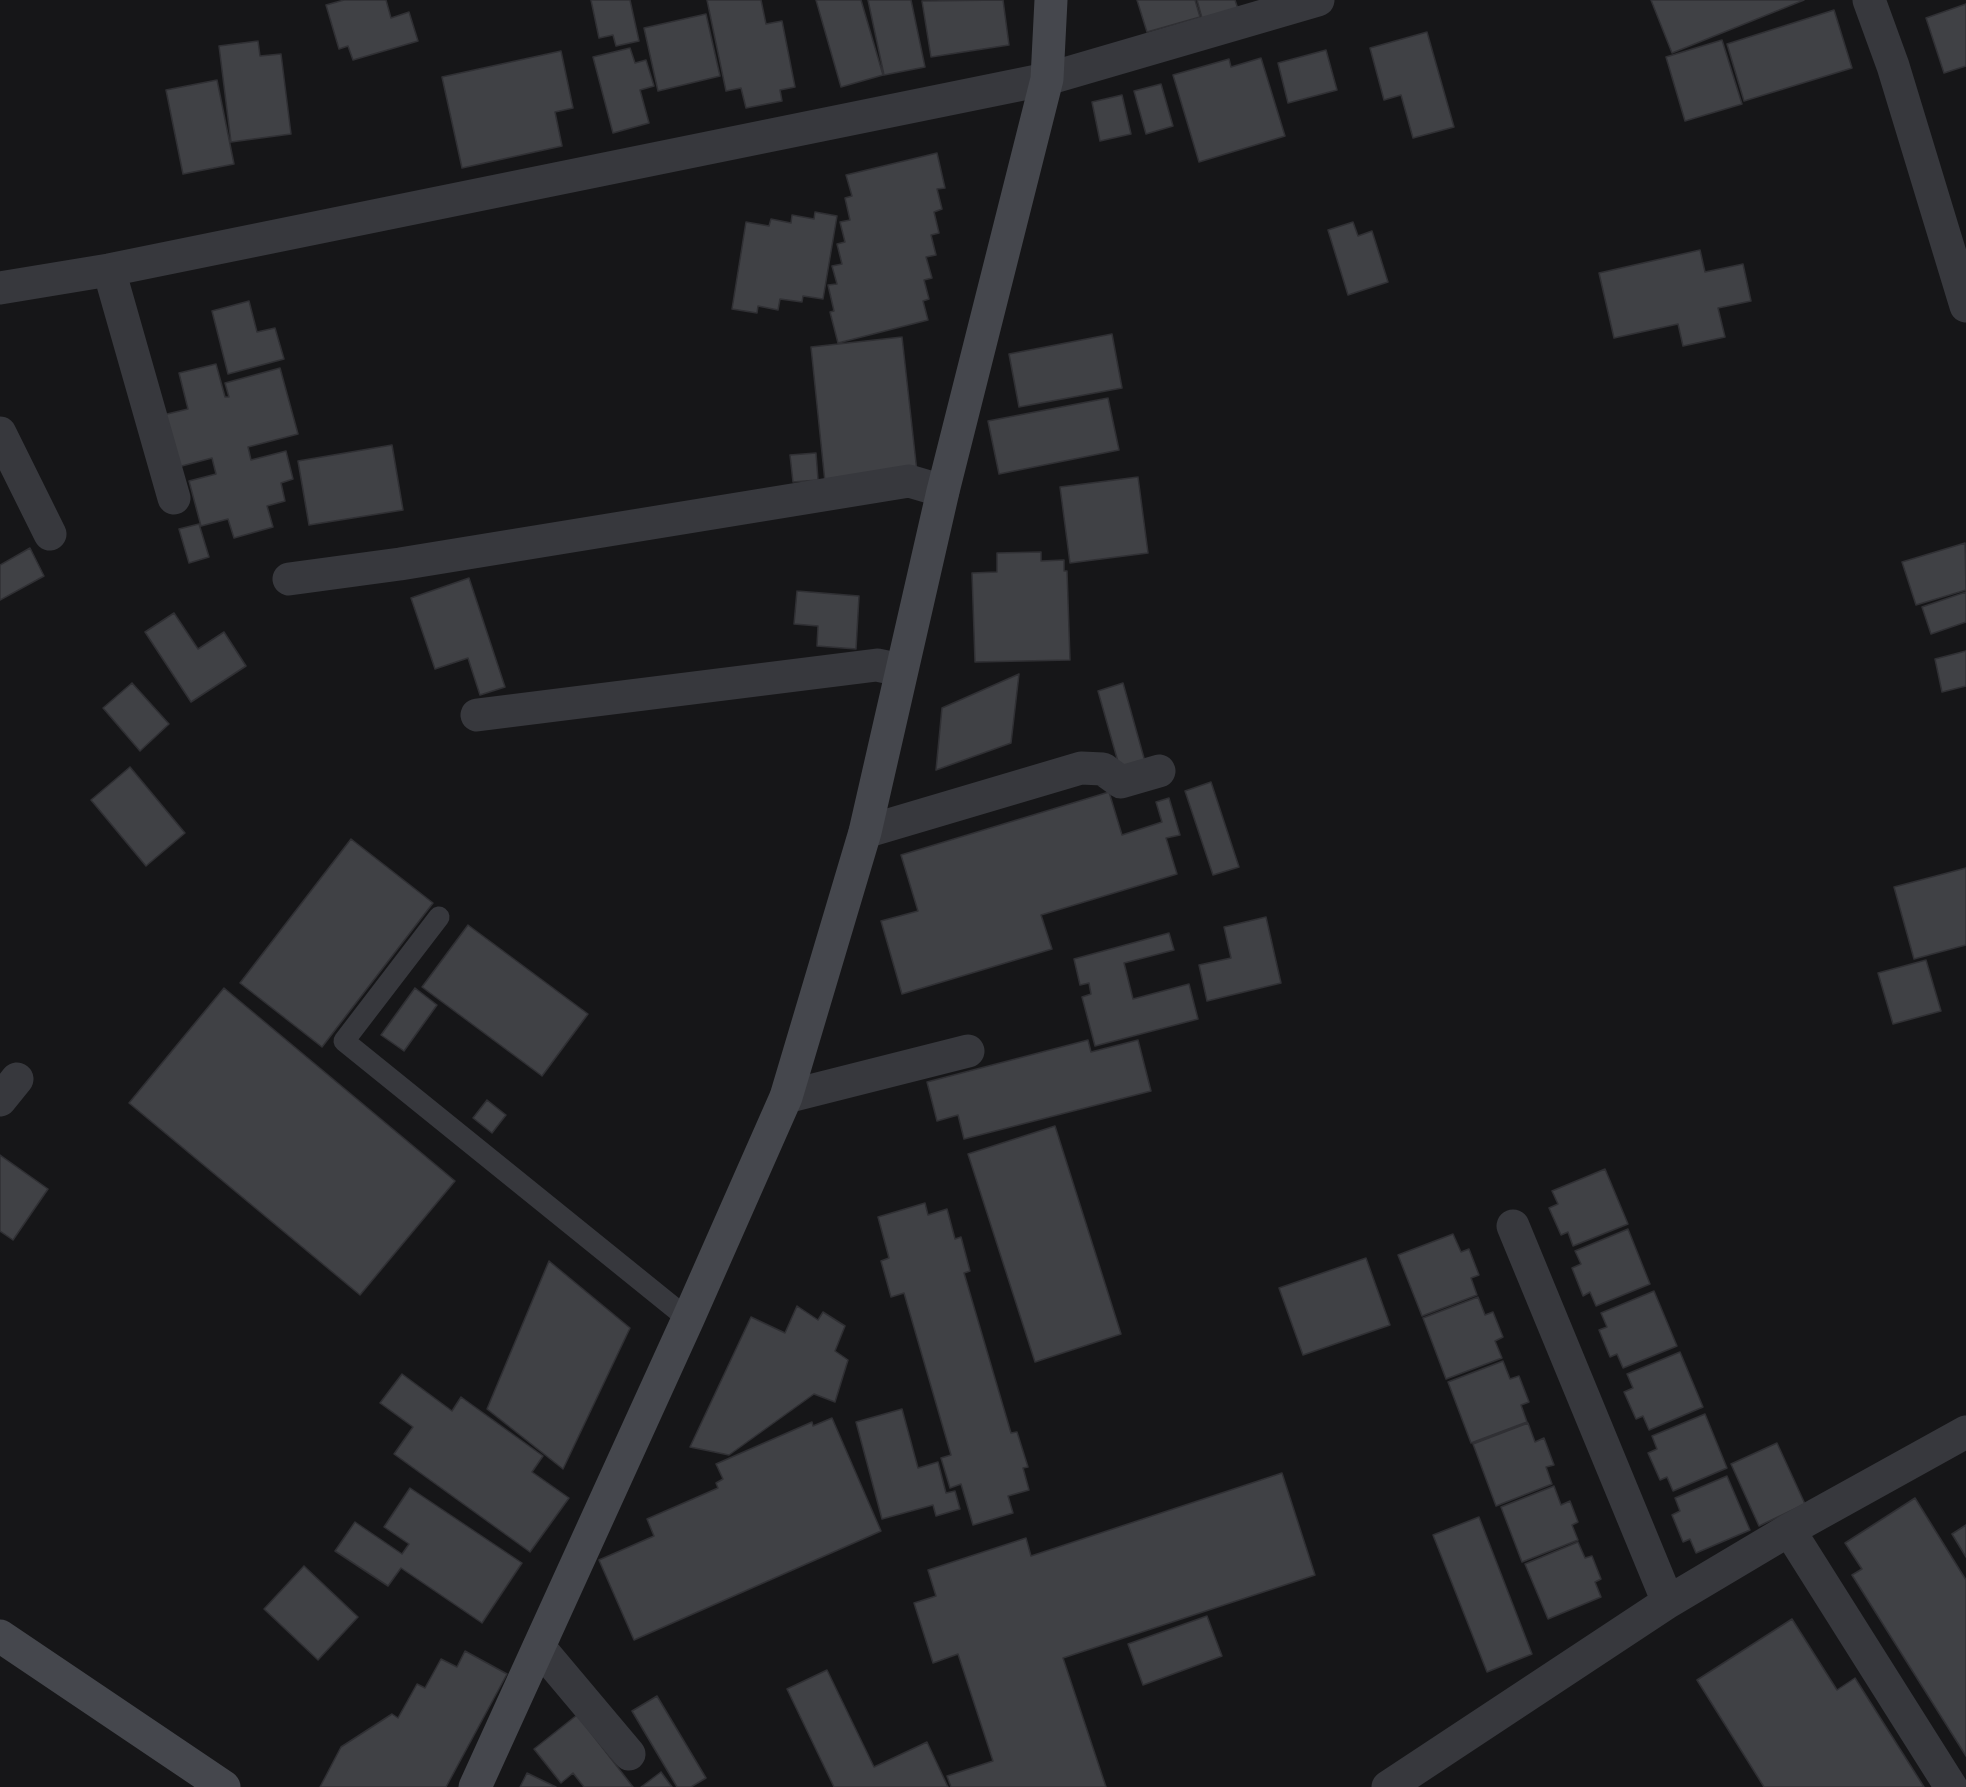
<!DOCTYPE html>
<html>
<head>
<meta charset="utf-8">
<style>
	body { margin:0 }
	canvas { display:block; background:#161618 }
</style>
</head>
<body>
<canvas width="1966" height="1787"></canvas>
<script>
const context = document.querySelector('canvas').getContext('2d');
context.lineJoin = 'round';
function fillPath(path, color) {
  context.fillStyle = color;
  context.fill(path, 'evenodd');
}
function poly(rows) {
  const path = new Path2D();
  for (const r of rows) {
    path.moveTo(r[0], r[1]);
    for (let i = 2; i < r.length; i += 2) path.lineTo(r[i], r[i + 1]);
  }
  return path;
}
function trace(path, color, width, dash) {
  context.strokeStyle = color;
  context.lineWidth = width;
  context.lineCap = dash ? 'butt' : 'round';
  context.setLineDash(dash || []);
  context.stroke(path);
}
const building = poly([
	[344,0,386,0,391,18,409,12,418,41,353,60,348,46,339,49,326,5,344,0],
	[591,0,630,0,639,41,616,46,613,35,599,38,591,0],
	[707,0,761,0,766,24,782,21,795,87,780,90,782,101,746,108,741,88,726,91,707,0],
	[816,0,861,0,883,75,841,87,816,0],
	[868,0,911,0,925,67,884,75,868,0],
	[1003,0,1009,45,931,57,922,1,1003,0],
	[1137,0,1195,0,1200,17,1147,32,1137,0],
	[1197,0,1235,0,1238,9,1202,18,1197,0],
	[1651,0,1804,0,1672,53,1651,0],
	[1966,4,1966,66,1944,73,1926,18,1966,4],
	[1834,10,1852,68,1744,101,1727,44,1834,10],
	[706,14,720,76,658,91,644,28,706,14],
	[1427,32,1454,127,1413,138,1401,95,1384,100,1370,48,1427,32],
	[1722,40,1742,104,1685,121,1666,57,1722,40],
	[258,41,260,56,281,54,291,134,231,142,219,46,258,41],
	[630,48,635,63,646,60,654,86,640,90,649,123,613,133,593,57,630,48],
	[1326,50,1337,90,1288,103,1278,63,1326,50],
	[561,51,573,108,555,112,562,146,462,168,442,77,561,51],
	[1261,58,1285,136,1199,162,1173,75,1229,59,1231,67,1261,58],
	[217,80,234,164,183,174,166,90,217,80],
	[1161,84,1173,126,1146,134,1134,91,1161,84],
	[1122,95,1131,134,1100,141,1092,102,1122,95],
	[937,153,945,188,937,189,942,209,934,212,939,233,931,235,936,255,926,257,932,278,924,280,929,299,923,301,928,320,838,343,830,312,834,311,828,285,837,284,832,266,842,264,837,244,845,242,840,222,850,220,845,198,852,196,846,175,937,153],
	[815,212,837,216,823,299,803,296,802,302,780,299,778,310,758,306,757,313,732,309,746,222,769,226,771,219,791,223,792,215,814,219,815,212],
	[1353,222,1358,236,1372,231,1388,282,1348,295,1328,230,1353,222],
	[1700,250,1705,272,1743,264,1751,301,1718,308,1725,337,1683,346,1678,324,1614,338,1599,273,1700,250],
	[249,301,257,332,275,328,284,359,228,374,212,311,249,301],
	[1112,334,1122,388,1019,407,1009,354,1112,334],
	[902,337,917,472,825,482,811,347,902,337],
	[216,364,225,397,229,397,225,383,280,368,298,434,248,447,251,460,286,451,293,479,281,483,285,501,267,506,273,527,234,538,228,519,201,526,189,481,216,474,212,458,178,467,163,415,188,409,179,373,216,364],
	[1108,398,1119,450,999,474,988,421,1108,398],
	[392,445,403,510,309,525,298,461,392,445],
	[816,453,818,480,793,482,790,455,816,453],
	[1138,477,1148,553,1070,563,1060,487,1138,477],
	[199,524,209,557,189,563,179,529,199,524],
	[1965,543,1966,590,1916,605,1902,562,1965,543],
	[30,548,44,576,0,600,0,565,30,548],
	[1041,552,1041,561,1064,560,1064,571,1067,571,1070,660,975,662,972,573,997,572,997,553,1041,552],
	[469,578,505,687,480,695,468,658,435,669,411,598,469,578],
	[797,591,859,596,856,649,817,646,818,626,794,624,797,591],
	[1966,592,1966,622,1931,634,1922,607,1966,592],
	[174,613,198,649,224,632,246,666,191,702,145,632,174,613],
	[1966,651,1966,686,1942,692,1935,659,1966,651],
	[1019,674,1011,743,936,770,942,708,1019,674],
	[132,683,169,724,140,751,103,708,132,683],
	[1123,683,1147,769,1122,776,1098,691,1123,683],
	[130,767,185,833,146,866,91,800,130,767],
	[1211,782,1239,867,1213,875,1185,791,1211,782],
	[1109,792,1122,835,1162,822,1156,802,1169,798,1180,835,1166,838,1177,874,1041,915,1052,949,902,994,881,921,918,911,901,855,1109,792],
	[351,839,433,903,322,1047,240,983,351,839],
	[1966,868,1966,945,1914,959,1894,887,1966,868],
	[1266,917,1281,983,1207,1001,1199,965,1231,958,1224,927,1266,917],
	[468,925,588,1014,542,1076,422,987,468,925],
	[1169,933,1174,950,1124,963,1133,999,1189,984,1198,1019,1095,1046,1082,997,1091,994,1089,983,1080,985,1074,959,1169,933],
	[1926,960,1941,1011,1893,1024,1878,973,1926,960],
	[224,988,455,1181,360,1295,129,1103,224,988],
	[415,988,437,1005,404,1051,381,1035,415,988],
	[1088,1040,1091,1052,1138,1040,1151,1091,964,1139,958,1115,937,1121,927,1082,1088,1040],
	[487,1100,506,1115,492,1133,473,1118,487,1100],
	[1055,1126,1121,1334,1035,1362,968,1154,1055,1126],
	[0,1155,48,1189,13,1240,0,1231,0,1155],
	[1605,1169,1628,1224,1573,1246,1568,1232,1561,1235,1549,1208,1558,1204,1552,1191,1605,1169],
	[925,1203,928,1215,947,1209,955,1239,961,1237,970,1271,964,1273,1011,1433,1017,1432,1028,1467,1023,1468,1029,1490,1008,1496,1013,1513,973,1525,961,1484,950,1488,941,1458,951,1455,904,1293,891,1297,881,1261,889,1258,878,1217,925,1203],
	[1628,1229,1650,1284,1596,1306,1590,1292,1583,1296,1572,1268,1581,1264,1575,1251,1628,1229],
	[1453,1234,1461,1252,1469,1249,1479,1275,1471,1278,1477,1295,1422,1316,1398,1255,1453,1234],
	[1366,1258,1390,1325,1303,1355,1279,1288,1366,1258],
	[549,1261,630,1328,563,1469,487,1409,549,1261],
	[1654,1291,1677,1346,1623,1368,1617,1354,1610,1357,1599,1330,1607,1327,1601,1313,1654,1291],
	[1478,1297,1485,1315,1493,1312,1503,1337,1495,1341,1502,1358,1446,1379,1423,1318,1478,1297],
	[797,1306,818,1320,823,1312,845,1326,835,1351,848,1360,835,1402,814,1394,729,1455,690,1447,751,1317,785,1333,797,1306],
	[1680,1352,1703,1407,1649,1430,1643,1416,1636,1419,1624,1392,1633,1388,1627,1374,1680,1352],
	[1503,1361,1510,1379,1519,1376,1529,1402,1521,1405,1527,1422,1471,1443,1448,1382,1503,1361],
	[402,1374,452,1411,461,1397,543,1456,532,1472,569,1498,530,1552,394,1454,413,1427,380,1403,402,1374],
	[902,1409,918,1468,938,1462,946,1493,955,1491,960,1509,936,1516,933,1505,882,1519,856,1422,902,1409],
	[1705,1414,1727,1468,1673,1491,1667,1477,1660,1480,1648,1453,1657,1449,1652,1436,1705,1414],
	[832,1418,881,1531,634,1640,599,1560,654,1536,647,1519,718,1488,716,1483,723,1479,716,1464,812,1422,813,1426,832,1418],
	[1528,1423,1535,1442,1544,1438,1554,1465,1546,1467,1552,1484,1496,1506,1473,1444,1528,1423],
	[1777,1443,1805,1504,1759,1526,1731,1464,1777,1443],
	[1282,1473,1315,1575,1063,1658,1106,1787,951,1787,947,1776,993,1761,958,1654,933,1663,914,1603,936,1596,928,1570,1026,1538,1031,1556,1282,1473],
	[1727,1476,1750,1530,1696,1553,1690,1539,1683,1542,1672,1515,1680,1511,1675,1498,1727,1476],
	[1554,1486,1561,1505,1570,1501,1578,1522,1572,1525,1578,1540,1522,1562,1501,1507,1554,1486],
	[410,1488,522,1563,482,1623,401,1568,388,1586,335,1551,355,1522,402,1554,409,1544,384,1527,410,1488],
	[1915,1498,1966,1580,1966,1756,1852,1575,1862,1569,1845,1543,1915,1498],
	[1479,1517,1532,1654,1487,1672,1433,1535,1479,1517],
	[1966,1525,1966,1557,1952,1534,1966,1525],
	[1578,1542,1585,1558,1592,1556,1601,1579,1595,1582,1601,1597,1548,1619,1525,1564,1578,1542],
	[304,1566,358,1617,318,1660,264,1609,304,1566],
	[1207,1616,1222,1656,1143,1685,1128,1644,1207,1616],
	[1792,1619,1837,1690,1855,1678,1924,1787,1764,1787,1697,1680,1792,1619],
	[465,1651,507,1674,446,1787,320,1787,341,1747,392,1714,398,1718,417,1684,425,1688,441,1659,457,1667,465,1651],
	[827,1670,874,1767,927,1742,948,1787,834,1787,787,1689,827,1670],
	[657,1696,706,1778,691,1787,677,1787,632,1711,657,1696],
	[577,1715,633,1787,584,1787,573,1773,561,1783,534,1749,577,1715],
	[661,1772,672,1787,641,1787,661,1772],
	[527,1773,556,1787,520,1787,527,1773]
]);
fillPath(building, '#404145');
trace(building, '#303034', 1.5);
trace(poly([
	[439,917,344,1041,688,1319]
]), '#37383d', 21);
trace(poly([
	[1869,0,1893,66,1966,306],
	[109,270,174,498],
	[0,288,109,270,1047,79,1318,0],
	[0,433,50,534],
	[289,579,400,564,909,481,943,491],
	[477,715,877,665,901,670],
	[865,832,1081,768,1103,769,1121,782,1159,771],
	[786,1097,968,1051],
	[0,1100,17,1079],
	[1513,1226,1668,1602],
	[1789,1530,1951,1787],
	[539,1647,629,1754],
	[1388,1787,1668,1602,1789,1530,1966,1432]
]), '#37383d', 33);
trace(poly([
	[0,1636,224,1787],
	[475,1787,688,1319,786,1097,865,832,943,491,1047,79,1051,0]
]), '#45474d', 33);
</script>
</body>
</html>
